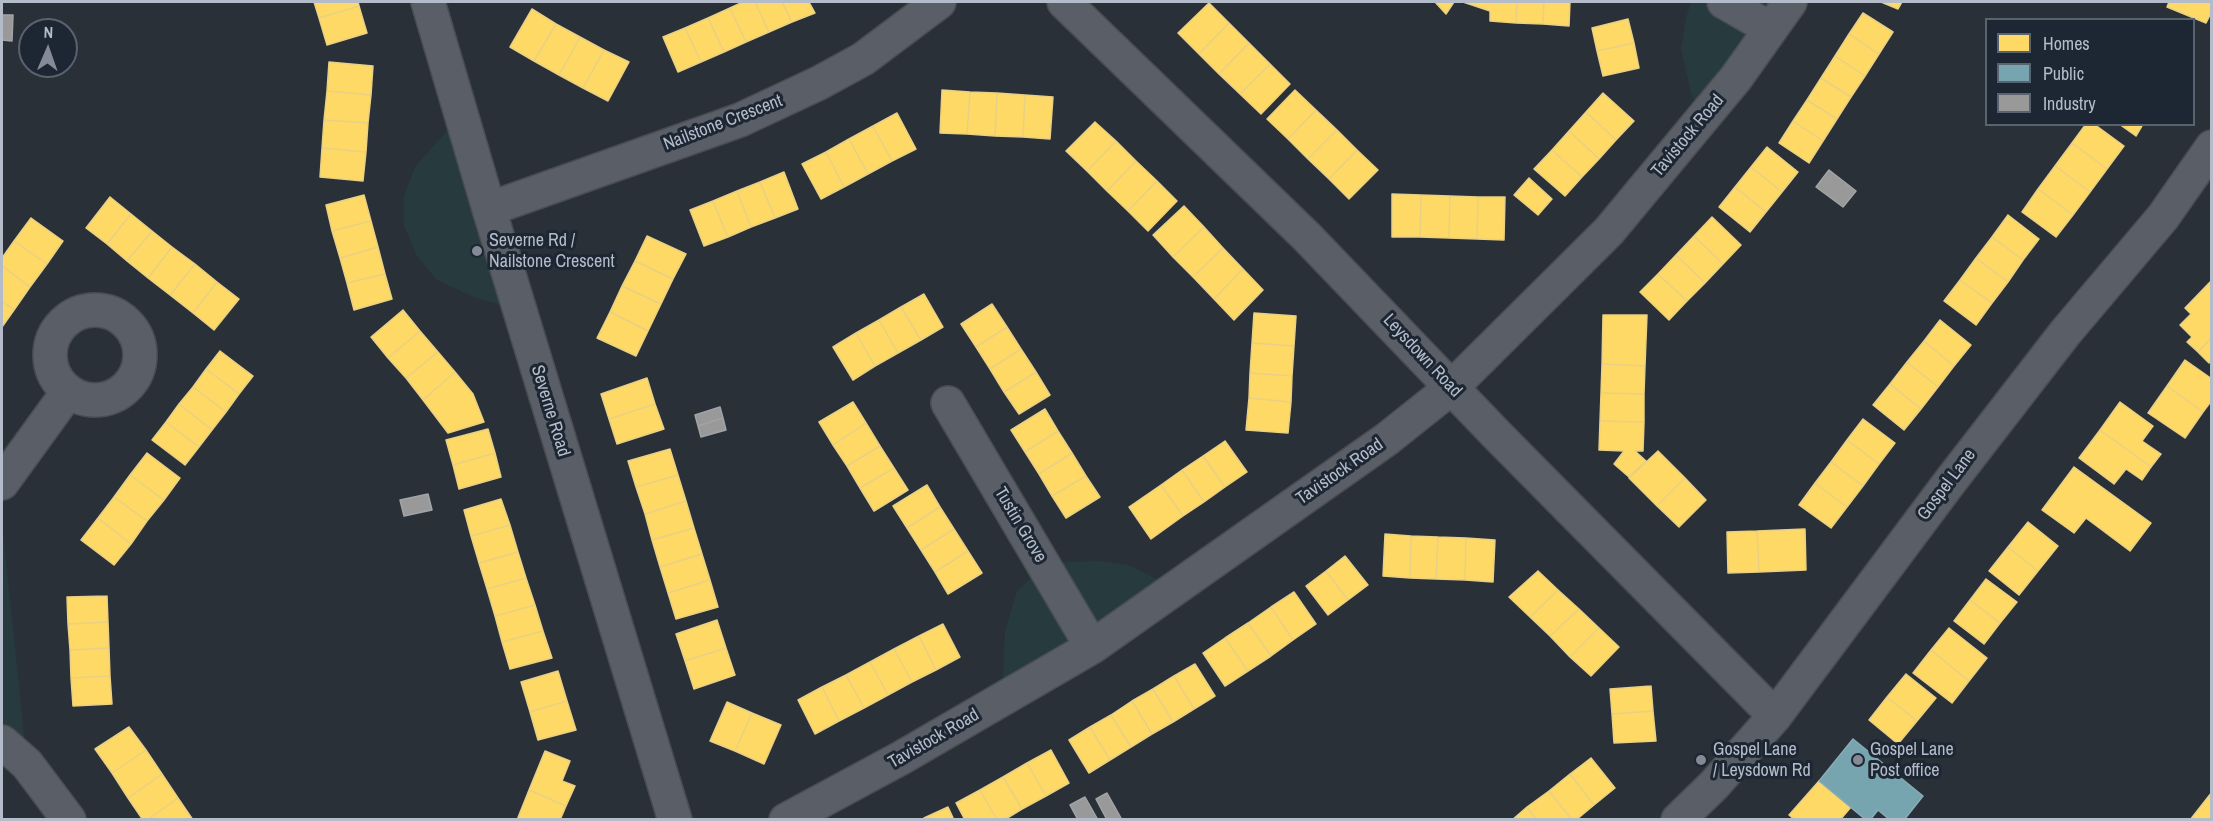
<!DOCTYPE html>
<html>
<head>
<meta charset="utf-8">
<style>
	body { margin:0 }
	#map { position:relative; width:2213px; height:821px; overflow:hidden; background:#2a3038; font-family:"Archivo Narrow",sans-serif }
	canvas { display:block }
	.frame { position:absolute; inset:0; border:3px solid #b4bcc9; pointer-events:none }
	.legend { position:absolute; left:1985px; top:18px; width:210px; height:108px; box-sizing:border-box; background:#1d2633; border:2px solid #59626f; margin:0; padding:8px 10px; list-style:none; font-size:18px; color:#b4bcc9 }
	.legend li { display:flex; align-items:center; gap:12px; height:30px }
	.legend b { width:30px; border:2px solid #59626f }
	.north { position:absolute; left:18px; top:18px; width:60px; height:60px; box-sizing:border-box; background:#1d2633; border:2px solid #59626f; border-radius:50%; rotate:2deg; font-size:16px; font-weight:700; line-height:24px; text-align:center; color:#b4bcc9 }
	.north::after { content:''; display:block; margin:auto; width:21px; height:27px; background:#848b96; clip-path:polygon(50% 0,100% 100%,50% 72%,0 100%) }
</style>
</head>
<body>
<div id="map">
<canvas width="2213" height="821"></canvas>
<div class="frame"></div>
<ul class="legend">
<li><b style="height:16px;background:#ffd966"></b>Homes</li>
<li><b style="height:16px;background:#76a5af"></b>Public</li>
<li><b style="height:16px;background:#999"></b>Industry</li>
</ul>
<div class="north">N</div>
</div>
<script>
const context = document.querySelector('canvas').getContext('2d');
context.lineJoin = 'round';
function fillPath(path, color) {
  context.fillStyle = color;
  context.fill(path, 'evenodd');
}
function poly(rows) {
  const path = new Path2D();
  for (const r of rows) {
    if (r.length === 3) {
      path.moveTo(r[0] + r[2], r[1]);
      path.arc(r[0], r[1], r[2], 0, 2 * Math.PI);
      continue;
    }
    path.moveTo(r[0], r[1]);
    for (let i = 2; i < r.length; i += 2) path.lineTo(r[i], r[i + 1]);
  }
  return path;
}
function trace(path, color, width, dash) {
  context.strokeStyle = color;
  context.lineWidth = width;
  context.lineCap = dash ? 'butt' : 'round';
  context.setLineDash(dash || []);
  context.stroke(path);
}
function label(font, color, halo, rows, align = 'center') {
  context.font = font + ' "Archivo Narrow",sans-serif';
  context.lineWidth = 6;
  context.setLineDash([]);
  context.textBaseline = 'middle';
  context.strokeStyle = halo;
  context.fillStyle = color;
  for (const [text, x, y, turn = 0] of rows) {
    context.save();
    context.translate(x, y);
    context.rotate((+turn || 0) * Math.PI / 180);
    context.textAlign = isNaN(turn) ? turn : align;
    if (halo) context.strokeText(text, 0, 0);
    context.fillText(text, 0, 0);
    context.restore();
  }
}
fillPath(poly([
	[1691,2,1790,2,1702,119,1691,93,1681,49,1686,18],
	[461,115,520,310,476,298,437,280,417,256,404,226,404,196,415,167],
	[2,522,27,764,2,742],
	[1099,561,1128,565,1175,588,1002,699,1005,631,1017,591,1044,566,1061,562]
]), '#273a3e');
const homes = poly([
	[314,2,358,2,359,6,319,18,314,2],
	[743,2,755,2,769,32,746,42,730,8,743,2],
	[755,2,782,2,792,22,769,32,755,2],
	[782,2,809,2,815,13,792,22,782,2],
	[1435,2,1454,2,1446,14,1435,2],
	[1463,2,1517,2,1516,23,1490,21,1490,11,1463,2],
	[1517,2,1544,2,1543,24,1516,23,1517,2],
	[1544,2,1570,2,1569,26,1543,24,1544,2],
	[1881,2,1902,2,1898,9,1881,2],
	[2169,2,2212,2,2212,11,2206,23,2167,7,2169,2],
	[1209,3,1229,23,1199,54,1178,33,1209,3],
	[359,6,367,33,327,45,319,18,359,6],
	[730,8,746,42,724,52,708,18,730,8],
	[532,9,556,24,534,61,510,47,532,9],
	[1863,13,1893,32,1879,54,1849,34,1863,13],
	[708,18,724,52,701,62,685,28,708,18],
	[1628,19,1634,43,1597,51,1592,28,1628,19],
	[1229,23,1249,43,1219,74,1199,54,1229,23],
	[556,24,580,37,559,75,534,61,556,24],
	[685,28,701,62,678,72,663,37,685,28],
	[1849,34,1879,54,1865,76,1835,56,1849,34],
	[580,37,604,50,583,88,559,75,580,37],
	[1249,43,1270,64,1240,94,1219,74,1249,43],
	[1634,43,1639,68,1603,76,1597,51,1634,43],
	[604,50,629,62,608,101,583,88,604,50],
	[1835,56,1865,76,1851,97,1821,78,1835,56],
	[329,62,373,66,371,95,327,91,329,62],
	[1270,64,1290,84,1261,114,1240,94,1270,64],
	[1821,78,1851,97,1837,119,1807,100,1821,78],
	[942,90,970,92,967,134,940,133,942,90],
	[1295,90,1316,110,1288,139,1267,119,1295,90],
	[327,91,371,95,368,123,324,120,327,91],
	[970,92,997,93,995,136,967,134,970,92],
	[997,93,1025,95,1023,137,995,136,997,93],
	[1603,93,1634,121,1616,140,1586,112,1603,93],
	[1025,95,1053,97,1050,139,1023,137,1025,95],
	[1807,100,1837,119,1823,141,1793,121,1807,100],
	[1316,110,1337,130,1308,159,1288,139,1316,110],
	[1586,112,1616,140,1599,159,1569,131,1586,112],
	[897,113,916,149,892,161,873,126,897,113],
	[324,120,368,123,366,152,322,148,324,120],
	[1793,121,1823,141,1809,163,1779,143,1793,121],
	[1095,122,1116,141,1087,171,1066,151,1095,122],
	[2086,124,2094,124,2124,146,2107,169,2072,143,2086,124],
	[2119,124,2143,124,2136,136,2119,124],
	[873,126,892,161,868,174,849,139,873,126],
	[1337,130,1357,150,1329,179,1308,159,1337,130],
	[1569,131,1599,159,1582,177,1552,150,1569,131],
	[849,139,868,174,844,187,826,152,849,139],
	[1116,141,1136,161,1107,191,1087,171,1116,141],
	[2072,143,2107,169,2090,192,2055,166,2072,143],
	[1767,147,1798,172,1782,192,1751,167,1767,147],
	[322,148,366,152,363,181,320,177,322,148],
	[1357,150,1378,170,1349,199,1329,179,1357,150],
	[1552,150,1582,177,1565,196,1534,169,1552,150],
	[826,152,844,187,821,199,802,164,826,152],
	[1136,161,1157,181,1128,211,1107,191,1136,161],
	[2055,166,2090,192,2073,215,2038,189,2055,166],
	[1751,167,1782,192,1766,212,1735,187,1751,167],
	[784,172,798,209,775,218,760,182,784,172],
	[1529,178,1552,199,1538,215,1514,195,1529,178],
	[1157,181,1177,201,1148,231,1128,211,1157,181],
	[760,182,775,218,751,227,737,191,760,182],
	[1735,187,1766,212,1750,232,1719,207,1735,187],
	[2038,189,2073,215,2056,237,2022,212,2038,189],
	[737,191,751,227,728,237,713,201,737,191],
	[1392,194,1421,195,1420,237,1392,237,1392,194],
	[364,195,371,221,332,231,326,205,364,195],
	[1421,195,1450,196,1449,238,1420,237,1421,195],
	[1450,196,1478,197,1477,239,1449,238,1450,196],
	[110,197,131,214,107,244,86,228,110,197],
	[1478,197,1505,197,1504,240,1477,239,1478,197],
	[713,201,728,237,704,246,690,210,713,201],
	[1184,206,1204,227,1173,257,1153,235,1184,206],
	[131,214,152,231,127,261,107,244,131,214],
	[2008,215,2039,239,2023,260,1992,237,2008,215],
	[1712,217,1741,245,1723,264,1694,236,1712,217],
	[31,218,63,241,47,264,14,241,31,218],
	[371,221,378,247,340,258,332,231,371,221],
	[1204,227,1223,248,1193,277,1173,257,1204,227],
	[152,231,172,247,148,278,127,261,152,231],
	[647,236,686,254,673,279,635,261,647,236],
	[1694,236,1723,264,1705,283,1676,255,1694,236],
	[1992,237,2023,260,2008,282,1976,258,1992,237],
	[14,241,47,264,30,287,2,266,2,258,14,241],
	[172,247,195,264,170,295,148,278,172,247],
	[378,247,385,274,347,283,340,258,378,247],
	[1223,248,1243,269,1214,299,1193,277,1223,248],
	[1676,255,1705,283,1687,301,1658,274,1676,255],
	[1976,258,2008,282,1992,303,1960,280,1976,258],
	[635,261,673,279,661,304,622,286,635,261],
	[195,264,217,282,193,313,170,295,195,264],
	[2,266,30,287,14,310,2,301,2,266],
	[1243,269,1263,290,1234,320,1214,299,1243,269],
	[385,274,392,299,354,310,347,283,385,274],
	[1658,274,1687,301,1669,320,1640,292,1658,274],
	[1960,280,1992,303,1976,325,1944,301,1960,280],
	[2212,280,2212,337,2198,352,2187,342,2192,337,2180,325,2191,314,2185,308,2212,280],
	[217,282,239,299,214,330,193,313,217,282],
	[622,286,661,304,648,331,610,312,622,286],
	[924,294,943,327,921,340,901,307,924,294],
	[2,301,14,310,2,327,2,301],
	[992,304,1007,327,976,347,961,324,992,304],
	[901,307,921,340,898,353,879,320,901,307],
	[403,310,420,331,388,358,371,337,403,310],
	[610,312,648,331,636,356,597,338,610,312],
	[1254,313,1296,316,1294,346,1252,343,1254,313],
	[1603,315,1647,315,1645,366,1602,364,1603,315],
	[879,320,898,353,875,366,856,333,879,320],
	[1940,320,1971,345,1954,366,1924,341,1940,320],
	[1007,327,1021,349,990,369,976,347,1007,327],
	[420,331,438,352,406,378,388,358,420,331],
	[856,333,875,366,853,380,833,347,856,333],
	[2212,337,2212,360,2209,363,2198,352,2212,337],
	[1924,341,1954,366,1938,387,1907,362,1924,341],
	[1252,343,1294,346,1292,376,1250,373,1252,343],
	[1021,349,1036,372,1004,392,990,369,1021,349],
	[220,351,253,376,239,394,206,369,220,351],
	[438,352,455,372,423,400,406,378,438,352],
	[2185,360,2212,379,2212,400,2203,412,2167,386,2185,360],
	[1907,362,1938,387,1921,409,1890,384,1907,362],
	[1602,364,1645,366,1644,394,1601,393,1602,364],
	[206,369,239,394,226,412,193,387,206,369],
	[455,372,473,394,484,422,448,433,423,400,455,372],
	[1036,372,1050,395,1019,414,1004,392,1036,372],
	[1250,373,1292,376,1291,402,1249,398,1250,373],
	[647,378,655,404,609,419,601,394,647,378],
	[1890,384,1921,409,1904,430,1873,405,1890,384],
	[2167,386,2203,412,2185,438,2148,413,2167,386],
	[193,387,226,412,212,430,179,404,193,387],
	[1601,393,1644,394,1644,422,1600,421,1601,393],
	[1249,398,1291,402,1288,433,1246,430,1249,398],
	[853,402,866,423,833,445,819,422,853,402],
	[2120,402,2153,426,2142,441,2161,454,2151,467,2100,430,2120,402],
	[179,404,212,430,199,447,166,422,179,404],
	[655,404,664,429,617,444,609,419,655,404],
	[1045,409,1058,431,1025,452,1011,430,1045,409],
	[1863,419,1895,443,1879,464,1847,440,1863,419],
	[1600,421,1644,422,1643,451,1635,451,1646,461,1629,477,1614,464,1624,451,1599,450,1600,421],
	[166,422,199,447,185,465,152,440,166,422],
	[866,423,880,446,847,466,833,445,866,423],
	[488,429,495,453,453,465,446,440,488,429],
	[2100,430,2151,467,2142,480,2126,469,2114,484,2079,458,2100,430],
	[1058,431,1072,453,1039,474,1025,452,1058,431],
	[1847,440,1879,464,1863,486,1831,462,1847,440],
	[1225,441,1247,472,1225,487,1203,456,1225,441],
	[880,446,894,468,860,488,847,466,880,446],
	[670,449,678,475,636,487,628,461,670,449],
	[1658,451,1685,478,1657,506,1629,478,1658,451],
	[147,453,180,478,164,500,130,475,147,453],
	[495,453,501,477,459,489,453,465,495,453],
	[1072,453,1086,476,1052,496,1039,474,1072,453],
	[1203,456,1225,487,1204,502,1182,470,1203,456],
	[1831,462,1863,486,1847,507,1815,483,1831,462],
	[2074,467,2151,523,2130,551,2086,518,2074,533,2042,510,2074,467],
	[894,468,908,490,874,511,860,488,894,468],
	[1182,470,1204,502,1183,516,1161,485,1182,470],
	[130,475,164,500,147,521,114,497,130,475],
	[678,475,686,501,645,514,636,487,678,475],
	[1086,476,1100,497,1066,518,1052,496,1086,476],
	[1685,478,1706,500,1679,527,1657,506,1685,478],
	[1815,483,1847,507,1831,528,1799,505,1815,483],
	[927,485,940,507,907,528,893,506,927,485],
	[1161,485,1183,516,1151,539,1129,507,1161,485],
	[114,497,147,521,131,544,98,518,114,497],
	[501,499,510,525,471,536,464,510,501,499],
	[686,501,694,528,652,540,645,514,686,501],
	[940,507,954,529,921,550,907,528,940,507],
	[98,518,131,544,114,565,81,540,98,518],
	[2028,522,2058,546,2038,571,2008,547,2028,522],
	[510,525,518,552,479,563,471,536,510,525],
	[694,528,702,554,660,567,652,540,694,528],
	[954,529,968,551,935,572,921,550,954,529],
	[1805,529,1806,570,1759,572,1757,531,1805,529],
	[1757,531,1759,572,1728,573,1727,532,1757,531],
	[1385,534,1411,536,1410,578,1383,576,1385,534],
	[1411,536,1438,537,1436,579,1410,578,1411,536],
	[1438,537,1466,538,1465,580,1436,579,1438,537],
	[1466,538,1495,540,1493,582,1465,580,1466,538],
	[2008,547,2038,571,2019,595,1989,571,2008,547],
	[968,551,982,573,948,594,935,572,968,551],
	[518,552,526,578,487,589,479,563,518,552],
	[702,554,710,580,668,593,660,567,702,554],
	[1345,556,1368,585,1348,600,1326,571,1345,556],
	[1326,571,1348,600,1328,615,1306,586,1326,571],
	[1538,571,1558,590,1530,617,1509,597,1538,571],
	[526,578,535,605,495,616,487,589,526,578],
	[1986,579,2017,602,2000,623,1970,600,1986,579],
	[710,580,718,607,676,619,668,593,710,580],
	[1558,590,1579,609,1550,636,1530,617,1558,590],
	[1294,592,1316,624,1293,640,1271,607,1294,592],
	[107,596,108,622,68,624,67,597,107,596],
	[1970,600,2000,623,1984,644,1954,621,1970,600],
	[535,605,543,631,502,642,495,616,535,605],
	[1271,607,1293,640,1271,656,1248,623,1271,607],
	[1579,609,1599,628,1570,657,1550,636,1579,609],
	[717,620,726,648,685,661,676,634,717,620],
	[108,622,109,648,70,650,68,624,108,622],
	[1248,623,1271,656,1248,671,1225,638,1248,623],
	[943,624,960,657,936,670,919,636,943,624],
	[1599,628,1619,647,1591,676,1570,657,1599,628],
	[1949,628,1987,658,1969,681,1931,650,1949,628],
	[543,631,552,658,510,669,502,642,543,631],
	[919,636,936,670,912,682,894,649,919,636],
	[1225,638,1248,671,1225,686,1203,653,1225,638],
	[109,648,110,676,71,678,70,650,109,648],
	[726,648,735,675,694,689,685,661,726,648],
	[894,649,912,682,888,695,870,662,894,649],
	[1931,650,1969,681,1952,703,1913,673,1931,650],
	[870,662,888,695,864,708,846,675,870,662],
	[1195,664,1215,696,1194,709,1174,676,1195,664],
	[558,671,567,701,530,712,521,682,558,671],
	[1906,674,1936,698,1917,721,1887,697,1906,674],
	[846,675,864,708,839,721,822,687,846,675],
	[110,676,112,704,73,706,71,678,110,676],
	[1174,676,1194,709,1173,722,1153,689,1174,676],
	[1651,686,1653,711,1612,714,1610,689,1651,686],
	[822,687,839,721,815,734,798,700,822,687],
	[1153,689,1173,722,1152,734,1132,701,1153,689],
	[1887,697,1917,721,1898,744,1869,720,1887,697],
	[567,701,576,730,538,740,530,712,567,701],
	[1132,701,1152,734,1131,747,1111,715,1132,701],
	[727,702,752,713,735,751,710,741,727,702],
	[1653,711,1656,741,1614,743,1612,714,1653,711],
	[752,713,781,725,764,764,735,751,752,713],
	[1111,715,1131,747,1110,760,1090,727,1111,715],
	[129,727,146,750,112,773,95,749,129,727],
	[1090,727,1110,760,1089,773,1069,740,1090,727],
	[146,750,162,774,128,798,112,773,146,750],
	[1051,750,1069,783,1046,796,1027,763,1051,750],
	[545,751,570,761,562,781,575,786,566,806,529,790,545,751],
	[1591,758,1615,788,1594,805,1570,774,1591,758],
	[1027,763,1046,796,1022,809,1003,777,1027,763],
	[162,774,178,798,147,820,143,820,128,798,162,774],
	[1570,774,1594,805,1576,820,1572,820,1549,791,1570,774],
	[1003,777,1022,809,1004,820,997,820,980,790,1003,777],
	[1819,781,1851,807,1840,820,1795,820,1789,815,1819,781],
	[529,790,566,806,560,820,517,820,529,790],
	[980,790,997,820,965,820,956,803,980,790],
	[1549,791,1572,820,1537,820,1527,807,1549,791],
	[2212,792,2212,820,2190,820,2212,792],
	[178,798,193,820,147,820,178,798],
	[948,807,954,820,925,820,924,818,948,807],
	[1527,807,1537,820,1512,820,1527,807]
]);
fillPath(homes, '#ffd966');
trace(homes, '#e8d084', 1.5);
const public = poly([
	[1853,739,1923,796,1904,820,1890,820,1878,810,1870,820,1866,820,1819,781,1853,739]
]);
fillPath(public, '#76a5af');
trace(public, '#89acb7', 1.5);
const industry = poly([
	[2,15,13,15,12,41,2,40,2,15],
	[1829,170,1856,191,1843,207,1816,187,1829,170],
	[720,407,723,418,698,426,695,415,720,407],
	[723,418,726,430,701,437,698,426,723,418],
	[428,494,432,510,404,516,400,500,428,494],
	[1107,793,1121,818,1119,820,1107,820,1096,799,1107,793],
	[1085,797,1098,820,1078,820,1070,805,1085,797]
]);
fillPath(industry, '#999');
trace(industry, '#a1a4a7', 1.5);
const minor = poly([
	[428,2,489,209,675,820],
	[1064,2,1307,237,1496,434,1775,716],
	[1724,2,1771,29],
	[489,209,740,120,819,83,863,59,939,2],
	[95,355,45],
	[948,403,1092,647],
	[2,483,68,392],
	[2,742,27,764,69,820],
	[786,820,901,758,1092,647,1387,439,1451,388,1609,231,1736,78,1790,2]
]);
const tertiary = poly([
	[1678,820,1714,785,1775,716,1949,483,2065,333,2163,217,2212,147]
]);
trace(minor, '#484c53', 36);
trace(tertiary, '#484c53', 36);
trace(minor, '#5a5e66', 33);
trace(tertiary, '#5a5e66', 33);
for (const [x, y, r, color] of [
	[477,251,6,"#848b96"],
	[1701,760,6,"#848b96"],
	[1858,760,6,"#848b96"]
]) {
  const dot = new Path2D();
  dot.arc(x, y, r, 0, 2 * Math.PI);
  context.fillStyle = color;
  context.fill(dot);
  trace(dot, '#1d2633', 2);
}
label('18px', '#b4bcc9', '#1d2633', [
	["Nailstone Crescent",723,123,-21],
	["Tavistock Road",1688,136,-50],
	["Leysdown Road",1422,356,47],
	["Severne Road",550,411,73],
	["Tavistock Road",1340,472,-35],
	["Gospel Lane",1947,485,-53],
	["Tustin Grove",1020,525,59],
	["Tavistock Road",934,739,-30]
]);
label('18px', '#b4bcc9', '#1d2633', [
	["Severne Rd /",489,241],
	["Nailstone Crescent",489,262],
	["Gospel Lane",1713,750],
	["/ Leysdown Rd",1713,771],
	["Gospel Lane",1870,750],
	["Post office",1870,771]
], 'left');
</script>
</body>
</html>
